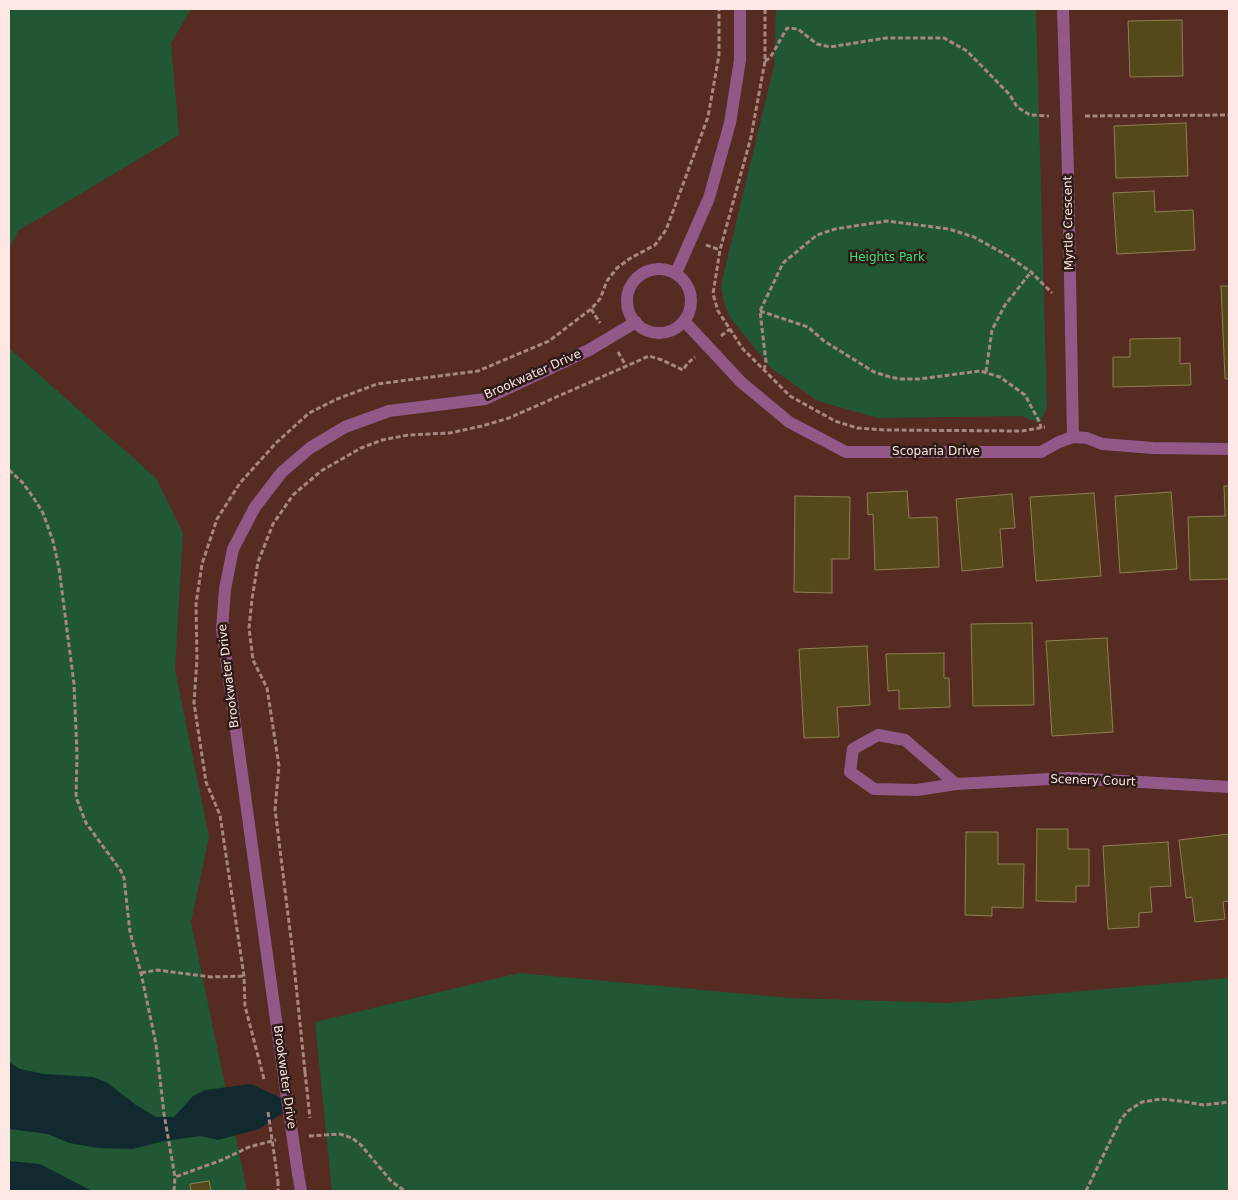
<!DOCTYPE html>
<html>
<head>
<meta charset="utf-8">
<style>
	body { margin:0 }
	#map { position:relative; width:1238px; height:1200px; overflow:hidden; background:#552b22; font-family:"DejaVu Sans",sans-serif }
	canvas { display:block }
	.frame { position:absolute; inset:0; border:10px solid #ffe8e3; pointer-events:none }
</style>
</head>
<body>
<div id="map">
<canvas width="1238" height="1200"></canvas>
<div class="frame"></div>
</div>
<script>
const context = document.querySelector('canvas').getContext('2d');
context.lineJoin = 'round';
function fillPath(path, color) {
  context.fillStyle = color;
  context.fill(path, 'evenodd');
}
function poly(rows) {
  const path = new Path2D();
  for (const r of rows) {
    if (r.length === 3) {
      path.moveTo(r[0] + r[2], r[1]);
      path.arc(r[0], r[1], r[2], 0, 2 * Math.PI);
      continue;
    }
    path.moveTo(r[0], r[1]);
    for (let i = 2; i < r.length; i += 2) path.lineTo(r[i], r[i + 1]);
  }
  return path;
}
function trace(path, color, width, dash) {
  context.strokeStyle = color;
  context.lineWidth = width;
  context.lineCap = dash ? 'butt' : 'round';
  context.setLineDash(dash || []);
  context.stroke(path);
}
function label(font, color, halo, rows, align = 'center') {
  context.font = font + ' "DejaVu Sans",sans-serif';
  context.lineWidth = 5;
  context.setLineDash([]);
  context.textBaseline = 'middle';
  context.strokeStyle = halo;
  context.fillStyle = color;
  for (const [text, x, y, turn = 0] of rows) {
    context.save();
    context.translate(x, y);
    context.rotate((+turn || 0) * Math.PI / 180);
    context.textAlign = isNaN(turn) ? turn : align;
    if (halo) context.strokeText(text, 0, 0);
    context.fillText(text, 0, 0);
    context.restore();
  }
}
fillPath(poly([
	[9,9,191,9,171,43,179,135,18,231,9,249],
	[776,9,1036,9,1047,407,1040,423,1021,416,878,418,818,401,772,369,731,319,724,303,721,285,774,66],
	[9,348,156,478,183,533,175,670,209,837,191,922,247,1191,9,1191],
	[519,973,790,998,948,1003,1229,978,1229,1191,332,1191,315,1022]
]), '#215735');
fillPath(poly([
	[9,1062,20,1069,44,1074,93,1077,106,1082,136,1105,156,1117,174,1117,193,1096,205,1090,251,1084,281,1098,283,1113,259,1129,218,1140,201,1136,164,1141,133,1149,98,1148,69,1143,48,1134,9,1129],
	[9,1161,40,1164,92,1191,9,1191]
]), '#112a2f');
const building = poly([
	[1182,20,1183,76,1130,77,1128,21,1182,20],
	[1186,123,1188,176,1116,178,1114,126,1186,123],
	[1154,191,1155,212,1193,210,1195,250,1117,254,1113,193,1154,191],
	[1221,286,1229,286,1229,379,1225,379,1221,286],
	[1180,338,1180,364,1190,363,1191,385,1113,387,1113,357,1130,357,1130,339,1180,338],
	[1224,486,1229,486,1229,579,1190,580,1188,517,1225,516,1224,486],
	[907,491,909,518,937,517,939,567,875,570,873,514,868,515,867,493,907,491],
	[1171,492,1177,569,1120,573,1115,496,1171,492],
	[1094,493,1101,576,1036,581,1030,497,1094,493],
	[1012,494,1015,528,1000,529,1003,567,962,571,956,499,1012,494],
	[795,496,850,497,849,559,832,559,832,593,794,592,795,496],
	[1032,623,1034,705,973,706,971,624,1032,623],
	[1107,638,1113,732,1052,736,1046,641,1107,638],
	[867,646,870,705,837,707,839,737,804,738,799,649,867,646],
	[944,653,944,678,949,678,950,707,899,709,899,690,888,691,886,654,944,653],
	[1037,829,1068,829,1068,849,1089,849,1089,886,1076,886,1076,902,1036,901,1037,829],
	[966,832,998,832,998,864,1024,864,1023,908,992,907,992,916,965,915,966,832],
	[1229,834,1229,901,1223,902,1225,919,1195,922,1192,897,1186,898,1179,840,1229,834],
	[1168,842,1171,886,1150,887,1152,912,1139,913,1139,927,1108,929,1103,846,1168,842],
	[209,1181,211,1191,191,1191,190,1184,209,1181]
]);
fillPath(building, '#55481b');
trace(building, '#8e8053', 1);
trace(poly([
	[765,9,765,61,751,137,720,250,713,294,718,311,743,349,790,396,835,421,857,428,885,430,1022,431,1045,427],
	[765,61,770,58,787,28,798,29,817,44,830,47,886,38,944,38,967,51,1010,95,1017,107,1030,115,1049,116],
	[1085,116,1229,115],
	[706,245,720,250],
	[591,309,600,323],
	[760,311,808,327,824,341,874,372,890,377,900,379,919,379,980,371,1000,377,1025,395,1040,423,1041,428],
	[721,336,730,329],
	[618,352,626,366],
	[764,370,766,362,760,311,783,263,817,235,835,229,887,221,949,229,974,237,1008,256,1031,272,1052,293],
	[986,372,992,330,1005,305,1031,272],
	[9,470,22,482,33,497,43,513,53,541,59,568,74,684,77,755,76,797,86,823,121,871,124,878,130,932,141,973,156,1044,164,1114,175,1177,222,1160,249,1147,276,1140],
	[141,973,157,970,211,977,244,976],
	[305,1072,293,955,275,809,279,766,267,688,253,660,249,628,252,599,258,562,273,524,293,495,321,471,361,448,382,440,408,435,450,433,482,426,509,418,649,356,662,360,683,370,687,364,695,357],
	[264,1079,245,1006,244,976,220,815,206,782,194,703,197,659,196,604,202,564,217,519,240,483,276,443,309,413,337,399,377,384,478,371,549,341,591,309,600,299,607,281,617,268,629,259,655,245,666,230,708,117,719,55,719,9],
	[309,1136,340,1134,352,1138,361,1145,391,1181,405,1191],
	[278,1181,278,1191],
	[174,1191,175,1177],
	[1086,1191,1121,1119,1128,1111,1142,1102,1161,1099,1180,1101,1204,1105,1229,1102]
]), '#a88780', 3, [5, 2.5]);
trace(poly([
	[1063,9,1068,172,1073,437],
	[659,301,32],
	[676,273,709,198,730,123,740,60,740,9],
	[685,322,741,382,789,422,846,452,1041,452,1059,442,1073,437,1087,438,1102,444,1153,448,1229,449],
	[956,784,905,740,878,735,853,749,850,772,874,789,917,790,956,784,1069,778,1229,787],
	[284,1078,222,629,225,589,233,549,255,507,282,472,310,448,345,427,389,411,485,399,589,350,636,322],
	[298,1174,301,1191]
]), '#915888', 12);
trace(poly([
	[305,1072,310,1118],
	[268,1112,278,1181]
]), '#a88780', 3, [5, 2.5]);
trace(poly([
	[284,1078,298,1174]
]), '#915888', 12);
label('12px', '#ffe8e3', '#2d1a16', [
	["Myrtle Crescent",1069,223,-91],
	["Brookwater Drive",533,375,-24],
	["Scoparia Drive",936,452],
	["Brookwater Drive",229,676,-97],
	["Scenery Court",1093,781,2],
	["Brookwater Drive",284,1077,82]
]);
label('12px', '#37e282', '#2d1a16', [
	["Heights Park",887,258]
]);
</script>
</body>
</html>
